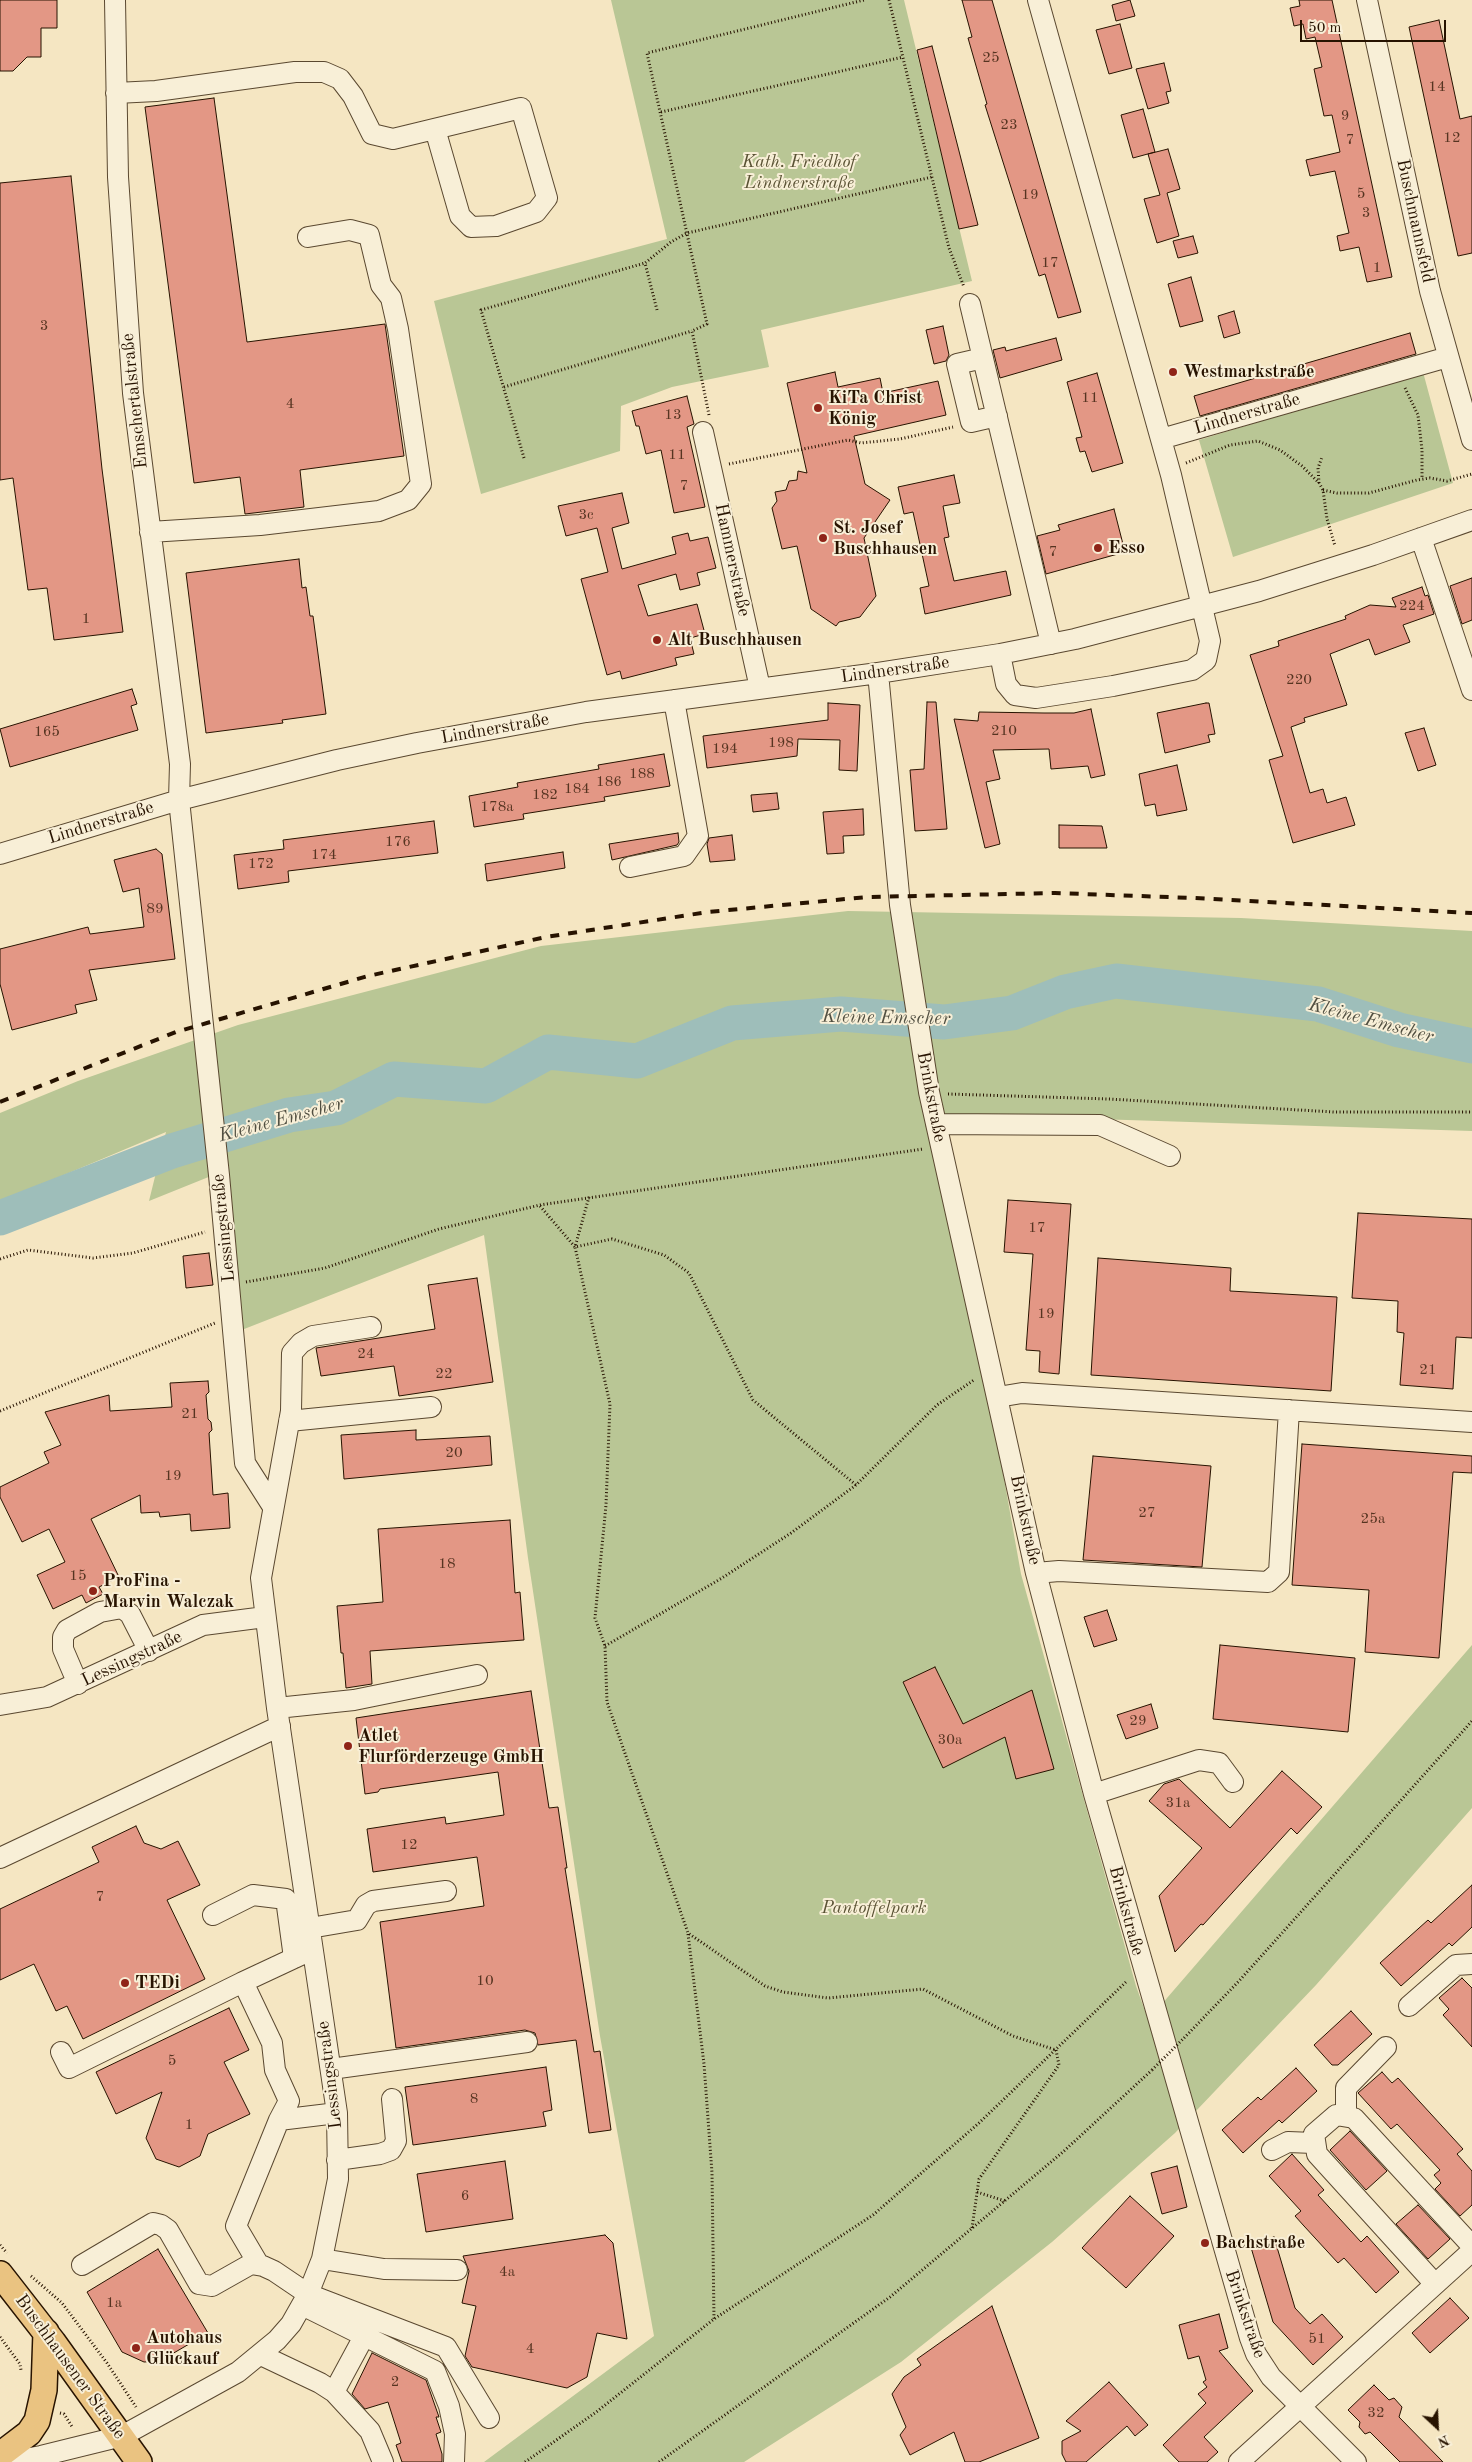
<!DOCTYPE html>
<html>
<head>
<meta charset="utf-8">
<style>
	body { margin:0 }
	#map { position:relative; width:1472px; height:2462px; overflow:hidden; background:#f5e6c2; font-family:"Old Standard TT",serif }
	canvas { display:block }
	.north { position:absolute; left:1412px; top:2402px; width:50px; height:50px; -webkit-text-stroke:4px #f8efd7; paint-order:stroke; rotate:155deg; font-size:14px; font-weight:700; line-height:20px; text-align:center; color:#271300 }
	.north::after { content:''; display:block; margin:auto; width:18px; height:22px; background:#271300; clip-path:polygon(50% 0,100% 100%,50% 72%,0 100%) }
	.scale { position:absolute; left:1300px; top:20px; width:146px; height:22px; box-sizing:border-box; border:2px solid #271300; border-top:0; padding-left:6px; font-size:15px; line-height:18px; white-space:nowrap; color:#271300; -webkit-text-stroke:4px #f8efd7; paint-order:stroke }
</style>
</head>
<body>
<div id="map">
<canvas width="1472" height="2462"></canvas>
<div class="north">N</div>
<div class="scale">50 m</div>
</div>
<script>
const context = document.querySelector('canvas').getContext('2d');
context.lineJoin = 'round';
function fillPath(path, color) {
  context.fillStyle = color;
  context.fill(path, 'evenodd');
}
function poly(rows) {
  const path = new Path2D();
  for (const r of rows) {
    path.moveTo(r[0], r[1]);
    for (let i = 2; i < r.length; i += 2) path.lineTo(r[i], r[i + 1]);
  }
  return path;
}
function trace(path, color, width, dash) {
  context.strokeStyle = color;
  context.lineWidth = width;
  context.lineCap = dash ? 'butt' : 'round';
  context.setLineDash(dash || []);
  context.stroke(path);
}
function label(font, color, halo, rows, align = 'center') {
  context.font = font + ' "Old Standard TT",serif';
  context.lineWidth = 4;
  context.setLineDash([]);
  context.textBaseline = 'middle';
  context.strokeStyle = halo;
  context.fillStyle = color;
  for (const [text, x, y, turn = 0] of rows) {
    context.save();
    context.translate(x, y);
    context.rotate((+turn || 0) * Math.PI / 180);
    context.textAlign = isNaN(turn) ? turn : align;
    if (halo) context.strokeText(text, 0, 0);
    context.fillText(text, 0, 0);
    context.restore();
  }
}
fillPath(poly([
	[611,0,904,0,972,281,761,330,769,367,672,387,621,406,620,451,481,494,434,301,667,239],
	[1423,372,1453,483,1233,557,1199,440],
	[848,911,1241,918,1472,931,1472,1131,939,1114,1021,1574,1136,1986,1149,2022,1167,1998,1472,1645,1472,1808,1316,1985,1175,2133,1052,2242,901,2362,744,2462,484,2462,654,2336,600,2036,528,1558,484,1235,234,1333,221,1172,149,1201,166,1132,0,1202,0,1113,78,1081,238,1025,541,946]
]), '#b9c695');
trace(poly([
	[0,1218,172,1151,289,1115,336,1108,394,1079,486,1086,548,1052,637,1061,732,1023,841,1014,944,1022,1012,1013,1065,992,1116,981,1318,1004,1399,1030,1472,1046]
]), '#9ebeba', 35);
const building = poly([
	[0,0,57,0,57,28,41,28,41,57,27,57,13,71,0,71,0,0],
	[962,0,992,0,1081,312,1058,318,1045,274,1039,276,985,105,987,104,968,38,972,37,962,0],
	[1130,0,1135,16,1116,21,1112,5,1130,0],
	[1299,0,1332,0,1392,277,1367,282,1359,247,1340,251,1337,236,1349,233,1335,171,1310,176,1306,160,1340,152,1332,115,1324,116,1314,69,1322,67,1315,37,1306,39,1303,24,1294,26,1290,8,1300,6,1299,0],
	[1439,20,1460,119,1472,116,1472,253,1458,256,1409,27,1439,20],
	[1120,24,1132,68,1109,74,1096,30,1120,24],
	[932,46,978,225,959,229,917,50,932,46],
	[1164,63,1171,91,1166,92,1169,103,1148,109,1136,69,1164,63],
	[214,98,247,342,385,324,386,331,404,456,300,470,304,507,245,514,240,477,194,483,145,107,214,98],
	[1143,109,1155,152,1133,158,1121,115,1143,109],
	[1168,149,1180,189,1167,193,1179,236,1157,243,1144,199,1160,195,1148,154,1168,149],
	[71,176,102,469,123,632,54,640,47,588,28,590,13,478,0,480,0,183,71,176],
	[1193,236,1198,253,1178,258,1173,241,1193,236],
	[1191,277,1203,321,1180,327,1168,284,1191,277],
	[1234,311,1240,333,1224,338,1218,316,1234,311],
	[943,326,949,355,946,361,934,364,926,330,943,326],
	[1410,333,1416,354,1200,416,1194,396,1410,333],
	[1056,338,1062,360,1000,378,993,350,1005,347,1006,351,1056,338],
	[835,372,838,387,880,378,883,393,938,381,946,415,854,436,865,484,890,500,864,538,876,596,860,617,839,622,836,626,811,609,797,546,782,549,772,508,777,501,775,492,786,490,789,481,797,480,798,471,807,473,787,383,835,372],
	[1097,373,1123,463,1092,472,1085,451,1080,452,1076,438,1082,437,1067,382,1097,373],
	[687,396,694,424,687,427,705,507,674,513,661,450,646,454,639,426,636,426,632,411,687,396],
	[954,475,960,503,943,506,949,537,944,538,954,581,1006,571,1011,595,925,614,920,588,929,586,913,512,904,514,898,487,954,475],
	[622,493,629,523,612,528,622,569,676,554,672,537,688,533,690,541,708,537,716,568,697,573,700,585,680,590,676,574,638,585,648,616,697,604,705,634,690,638,694,654,675,658,677,665,622,679,620,671,607,675,581,579,608,572,597,528,566,536,558,506,622,493],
	[1114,509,1125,552,1046,574,1037,536,1060,530,1058,525,1114,509],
	[299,559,302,588,306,587,310,616,313,616,326,714,282,720,283,723,206,733,186,573,299,559],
	[1472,578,1472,620,1462,624,1450,586,1472,578],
	[1422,587,1425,596,1428,595,1434,614,1403,625,1410,642,1375,655,1369,639,1330,654,1347,705,1304,718,1305,722,1291,727,1310,793,1323,789,1327,803,1346,797,1355,825,1293,843,1269,760,1283,756,1250,655,1279,646,1278,641,1346,619,1345,616,1370,605,1396,607,1392,598,1422,587],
	[132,689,137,704,131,706,138,730,10,767,0,729,132,689],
	[927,702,936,702,947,829,915,831,910,770,924,769,927,702],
	[828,703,860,705,857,771,839,770,840,740,798,739,797,756,707,768,703,736,828,720,828,703],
	[1206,703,1209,703,1215,734,1208,735,1210,742,1165,753,1157,713,1206,703],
	[1091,709,1105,775,1091,778,1088,766,1051,769,1049,749,993,750,1000,779,986,782,1000,844,985,848,954,719,978,721,979,712,1044,713,1074,713,1091,709],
	[1424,728,1436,765,1418,771,1405,733,1424,728],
	[664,754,670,786,604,797,605,801,523,814,524,819,474,827,469,796,518,787,517,783,599,769,598,765,664,754],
	[1177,765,1187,810,1157,816,1155,804,1145,806,1139,774,1177,765],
	[777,793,779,809,753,812,751,795,777,793],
	[863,809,864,835,843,836,844,853,827,854,823,812,863,809],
	[434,821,438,853,288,871,289,882,238,889,234,855,284,849,283,840,434,821],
	[1059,825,1102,826,1107,848,1059,848,1059,825],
	[678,833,679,842,677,845,612,860,609,844,678,833],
	[732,835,735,860,710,862,707,844,709,838,732,835],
	[156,849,162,854,175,959,89,970,97,1000,75,1005,77,1013,12,1030,0,984,0,949,88,927,90,934,144,927,139,888,123,892,114,860,156,849],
	[563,852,565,868,487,881,485,864,563,852],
	[1008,1200,1071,1204,1059,1374,1039,1372,1040,1351,1026,1350,1033,1254,1004,1252,1008,1200],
	[1358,1213,1472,1219,1472,1338,1456,1337,1453,1389,1400,1385,1404,1333,1397,1332,1398,1301,1352,1298,1358,1213],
	[209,1253,213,1285,186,1288,183,1256,209,1253],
	[1098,1258,1231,1268,1230,1291,1337,1297,1331,1391,1091,1375,1098,1258],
	[477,1278,493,1382,399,1396,394,1366,321,1376,316,1348,435,1329,428,1285,477,1278],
	[208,1381,209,1392,206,1395,208,1419,211,1422,212,1430,209,1433,213,1495,228,1493,230,1528,191,1531,190,1514,160,1517,159,1512,141,1513,140,1495,91,1519,119,1577,99,1587,103,1594,86,1603,82,1595,53,1609,37,1575,65,1562,49,1529,22,1542,0,1497,0,1487,49,1463,44,1452,61,1445,45,1412,109,1395,110,1411,172,1407,170,1383,208,1381],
	[416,1430,416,1440,490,1436,492,1465,344,1479,341,1435,416,1430],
	[1302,1444,1472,1456,1472,1473,1453,1472,1439,1658,1365,1652,1369,1590,1292,1585,1302,1444],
	[1093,1456,1211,1466,1202,1567,1083,1560,1093,1456],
	[510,1520,515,1593,520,1592,524,1640,370,1651,372,1684,346,1688,343,1653,341,1653,337,1606,383,1602,378,1529,510,1520],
	[1107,1610,1117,1640,1094,1647,1084,1617,1107,1610],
	[1220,1645,1355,1658,1348,1732,1213,1719,1220,1645],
	[935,1667,963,1724,1032,1690,1054,1769,1016,1779,1005,1737,943,1768,903,1682,935,1667],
	[531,1691,549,1808,558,1807,567,1868,565,1868,594,2052,600,2051,611,2130,589,2133,576,2040,538,2045,535,2033,525,2030,396,2048,380,1922,484,1906,477,1857,373,1872,367,1829,445,1817,446,1824,504,1815,498,1772,380,1789,378,1792,365,1794,356,1718,531,1691],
	[1151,1704,1158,1728,1126,1739,1117,1715,1151,1704],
	[1282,1771,1322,1807,1297,1834,1291,1828,1203,1925,1201,1924,1175,1952,1159,1896,1202,1848,1149,1801,1164,1784,1179,1779,1230,1828,1282,1771],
	[136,1826,144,1843,161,1849,178,1841,200,1885,167,1900,205,1979,83,2039,67,2006,56,2011,34,1964,0,1980,0,1909,99,1862,92,1847,136,1826],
	[1472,1885,1472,1927,1452,1946,1449,1943,1401,1986,1380,1963,1428,1920,1431,1923,1472,1885],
	[1462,1978,1472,1988,1472,2047,1443,2015,1449,2009,1439,1998,1462,1978],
	[229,2008,249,2050,224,2062,250,2114,208,2134,200,2156,179,2167,156,2159,146,2138,162,2092,116,2114,96,2072,229,2008],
	[1351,2011,1372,2034,1338,2065,1332,2065,1314,2045,1351,2011],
	[546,2067,552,2110,543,2112,546,2126,413,2145,405,2087,546,2067],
	[1296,2068,1317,2091,1282,2123,1279,2120,1243,2153,1222,2130,1258,2097,1261,2100,1296,2068],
	[1382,2072,1392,2083,1398,2078,1463,2149,1457,2154,1472,2171,1472,2205,1460,2216,1435,2189,1441,2183,1434,2175,1440,2170,1397,2124,1391,2129,1358,2093,1382,2072],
	[1350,2131,1387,2171,1366,2190,1330,2150,1350,2131],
	[1292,2154,1324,2190,1318,2195,1350,2230,1361,2242,1367,2236,1399,2272,1376,2293,1344,2258,1338,2263,1304,2226,1295,2216,1301,2211,1269,2176,1292,2154],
	[505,2161,513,2219,426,2232,417,2174,505,2161],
	[1177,2166,1187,2207,1162,2214,1151,2173,1177,2166],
	[1130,2196,1174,2236,1126,2288,1082,2248,1130,2196],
	[1418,2205,1450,2239,1428,2259,1396,2224,1418,2205],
	[605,2235,613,2243,627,2339,597,2333,587,2377,567,2388,472,2367,465,2356,476,2306,462,2303,469,2271,463,2256,605,2235],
	[1274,2237,1295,2308,1310,2324,1322,2314,1343,2337,1313,2365,1273,2322,1250,2244,1274,2237],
	[158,2249,208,2333,160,2361,144,2362,122,2352,87,2292,158,2249],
	[1450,2298,1469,2318,1430,2353,1412,2333,1450,2298],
	[992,2306,1039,2438,979,2462,965,2462,954,2432,910,2455,900,2435,906,2427,892,2394,904,2377,921,2365,917,2359,992,2306],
	[1219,2314,1228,2348,1219,2351,1253,2391,1204,2437,1218,2452,1207,2462,1179,2462,1163,2445,1206,2403,1198,2394,1207,2387,1203,2382,1206,2380,1199,2356,1188,2359,1179,2325,1219,2314],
	[372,2353,426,2380,439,2417,436,2417,441,2432,436,2434,442,2454,442,2462,402,2462,396,2445,401,2443,388,2402,365,2409,352,2394,372,2353],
	[1109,2382,1148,2425,1135,2436,1127,2426,1086,2462,1066,2462,1062,2454,1062,2441,1081,2431,1066,2421,1109,2382],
	[1374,2385,1389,2400,1394,2398,1402,2407,1399,2417,1443,2462,1400,2462,1370,2432,1365,2434,1359,2427,1360,2422,1348,2410,1374,2385]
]);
fillPath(building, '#e39785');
trace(building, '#271300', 1);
const minor = poly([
	[115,0,118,177,133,393,180,764,179,800,219,1175,245,1463,273,1507],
	[1367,0,1430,291,1472,440],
	[116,93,156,91,295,72,324,72,340,79,353,96,372,134,393,139,521,108,547,198,536,212,496,226,471,227,460,216,435,129],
	[970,304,1051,644],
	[983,358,957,364,971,422,997,416],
	[703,432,760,688],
	[1161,439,1448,357],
	[150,532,260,525,379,511,408,500,421,484,398,329,391,298,381,285,369,235,350,230,308,237],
	[1421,538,1472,690],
	[1000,654,1006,684,1015,695,1036,698,1113,686,1192,670,1206,660,1210,641,1171,475,1038,0],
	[878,673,900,905,929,1092,1036,1573,1094,1794,1250,2338,1256,2354,1271,2377,1356,2462],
	[0,854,179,800,337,760,417,743,586,712,878,673,1000,654,1075,639,1259,591,1373,555,1472,520],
	[630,867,684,856,698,836,674,700],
	[936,1124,1100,1125,1170,1156],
	[998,1397,1022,1393,1472,1422],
	[289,1421,431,1407],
	[1036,1573,1059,1571,1268,1582,1279,1572,1289,1410],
	[78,1684,63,1649,63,1637,67,1630,100,1612,122,1608,130,1614,149,1651],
	[0,1705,47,1697,203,1625,265,1617],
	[277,1708,354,1700,477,1675],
	[1094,1794,1199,1760,1219,1763,1233,1782],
	[0,1858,280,1726],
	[213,1915,253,1895,286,1899,294,1958],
	[310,1928,357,1920,366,1905,373,1901,446,1891],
	[243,1982,305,1953],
	[1409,2006,1456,1965,1472,1964],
	[61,2052,69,2068,243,1982,272,2043,275,2070,289,2101,279,2120,236,2226,259,2265],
	[331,2069,527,2042],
	[1346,2116,1346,2088,1386,2047],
	[279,2120,337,2113],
	[1272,2150,1288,2142,1314,2143],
	[337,2160,380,2154,391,2150,396,2141,392,2099],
	[322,2259,384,2269,457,2270],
	[82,2265,153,2223,161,2225,168,2230,199,2284,212,2286,251,2264,263,2266,274,2271,308,2294,446,2347,489,2418],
	[1435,2284,1317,2154,1314,2134,1336,2115,1354,2118,1472,2246],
	[302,2305,435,2371,449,2406,455,2434,454,2462],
	[261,2355,320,2383,334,2392,370,2431,383,2462],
	[334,2392,361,2342,367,2337],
	[7,2462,41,2456,122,2436,238,2372,277,2340,291,2324,308,2294,322,2259,338,2179,337,2113,277,1708,261,1578,291,1411,292,1353,301,1343,313,1336,371,1327],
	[1239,2462,1472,2251]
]);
const major = poly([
	[0,2274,53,2342,139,2462],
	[0,2455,29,2433,37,2421,44,2390,46,2332]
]);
trace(minor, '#5a4830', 22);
trace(major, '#271300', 28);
trace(poly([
	[889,0,949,248,964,287],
	[661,112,903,57],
	[657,310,645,263,671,242,687,233,932,177],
	[504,387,692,331],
	[1405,388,1418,415,1422,450,1422,479],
	[709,415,692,331,707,324,647,53,864,0],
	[524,458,481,310,645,263],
	[1186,463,1230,445,1258,441,1280,450,1302,466,1319,483,1323,490,1327,519,1335,546],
	[729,464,848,440,861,443,900,439,953,427],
	[1319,483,1318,468,1322,457],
	[1323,490,1337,493,1369,493,1417,480,1430,478,1447,481,1472,474],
	[948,1094,1109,1099,1334,1112,1472,1112],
	[589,1197,575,1247,610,1404,606,1505,595,1618,605,1646,607,1702,688,1933,765,1986,783,1992,828,1998,923,1989,1013,2036,1056,2050],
	[540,1206,575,1247,612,1239,664,1255,689,1273,753,1400,856,1485],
	[0,1259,28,1250,93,1258,133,1253,205,1232],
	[246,1282,325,1268,439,1229,540,1205,923,1149],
	[0,1411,215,1323],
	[605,1646,722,1578,791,1533,856,1485,937,1405,974,1380],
	[688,1934,704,2064,712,2173,714,2319],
	[1184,2038,1239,1981,1472,1721],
	[977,2192,1005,2201],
	[972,2228,979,2179,1059,2065,1056,2050],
	[0,2245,7,2253],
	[31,2276,62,2303,107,2363,136,2407],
	[0,2337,20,2364,21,2370],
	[60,2413,64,2414,73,2428],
	[525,2462,595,2413,714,2319,873,2215,979,2123,1127,1981],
	[659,2462,890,2297,1064,2151,1152,2070]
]), '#271300', 3, [1, 2.5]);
trace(minor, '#f8efd7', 20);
trace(major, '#eac381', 25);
trace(poly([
	[0,1102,176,1032,368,976,546,937,708,912,867,897,1055,893,1195,898,1472,913]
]), '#271300', 4, [9, 9]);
trace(poly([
	[1152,2070,1184,2038]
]), '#271300', 3, [1, 2.5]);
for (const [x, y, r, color] of [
	[1173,372,5,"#8f2418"],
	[818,408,5,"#8f2418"],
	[823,538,5,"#8f2418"],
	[1098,548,5,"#8f2418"],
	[657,640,5,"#8f2418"],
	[93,1591,5,"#8f2418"],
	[348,1746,5,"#8f2418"],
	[125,1983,5,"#8f2418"],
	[1205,2243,5,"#8f2418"],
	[136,2348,5,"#8f2418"]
]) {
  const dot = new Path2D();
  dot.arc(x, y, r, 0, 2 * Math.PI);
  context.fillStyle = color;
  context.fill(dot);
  trace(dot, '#f8efd7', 2);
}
label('15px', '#563421', null, [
	["25",991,58],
	["14",1437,87],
	["9",1345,116],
	["23",1009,125],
	["12",1452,138],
	["7",1350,140],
	["5",1361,194],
	["19",1030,195],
	["3",1366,213],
	["17",1050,263],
	["1",1377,268],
	["3",44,326],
	["11",1090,398],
	["4",290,404],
	["13",673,415],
	["11",677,455],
	["7",684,486],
	["3c",586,515],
	["7",1053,552],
	["224",1412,606],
	["1",86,619],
	["220",1299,680],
	["210",1004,731],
	["165",47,732],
	["198",781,743],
	["194",725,749],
	["188",642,774],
	["186",609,782],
	["184",577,789],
	["182",545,795],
	["178a",497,807],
	["176",398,842],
	["174",324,855],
	["172",261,864],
	["89",155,909],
	["17",1037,1228],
	["19",1046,1314],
	["24",366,1354],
	["21",1428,1370],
	["22",444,1374],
	["21",190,1414],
	["20",454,1453],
	["19",173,1476],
	["27",1147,1513],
	["25a",1373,1519],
	["18",447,1564],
	["15",78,1576],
	["29",1138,1721],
	["30a",950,1740],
	["31a",1178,1803],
	["12",409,1845],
	["7",100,1897],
	["10",485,1981],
	["5",172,2061],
	["8",474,2099],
	["1",189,2125],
	["6",465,2196],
	["4a",507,2272],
	["1a",114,2303],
	["51",1317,2339],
	["4",530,2349],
	["2",395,2382],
	["32",1376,2413]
]);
label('italic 18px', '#5a5234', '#f8efd7', [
	["Kath. Friedhof",799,162],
	["Lindnerstraße",799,183],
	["Pantoffelpark",874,1908]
]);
label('18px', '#271300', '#f8efd7', [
	["Buschmannsfeld",1415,221,78],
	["Emschertalstraße",135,401,-96],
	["Lindnerstraße",1247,414,-16],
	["Hammerstraße",732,560,78],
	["Lindnerstraße",895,670,-8],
	["Lindnerstraße",495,729,-10],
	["Lindnerstraße",101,823,-17],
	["Brinkstraße",931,1097,79],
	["Lessingstraße",224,1228,-96],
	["Brinkstraße",1025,1520,78],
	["Lessingstraße",132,1659,-25],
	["Brinkstraße",1126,1911,75],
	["Lessingstraße",330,2075,-97],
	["Brinkstraße",1245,2314,71],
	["Buschhausener Straße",70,2367,54]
]);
label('bold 18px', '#271300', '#f8efd7', [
	["Westmarkstraße",1183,372],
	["KiTa Christ",828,398],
	["König",828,419],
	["St. Josef",833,528],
	["Buschhausen",833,549],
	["Esso",1108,548],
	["Alt Buschhausen",667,640],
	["ProFina -",103,1581],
	["Marvin Walczak",103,1602],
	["Atlet",358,1736],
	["Flurförderzeuge GmbH",358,1757],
	["TEDi",135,1983],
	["Bachstraße",1215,2243],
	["Autohaus",146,2338],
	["Glückauf",146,2359]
], 'left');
label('italic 19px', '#514f41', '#f8efd7', [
	["Kleine Emscher",886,1018,1],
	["Kleine Emscher",1371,1021,15],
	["Kleine Emscher",281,1120,-15]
]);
</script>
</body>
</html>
